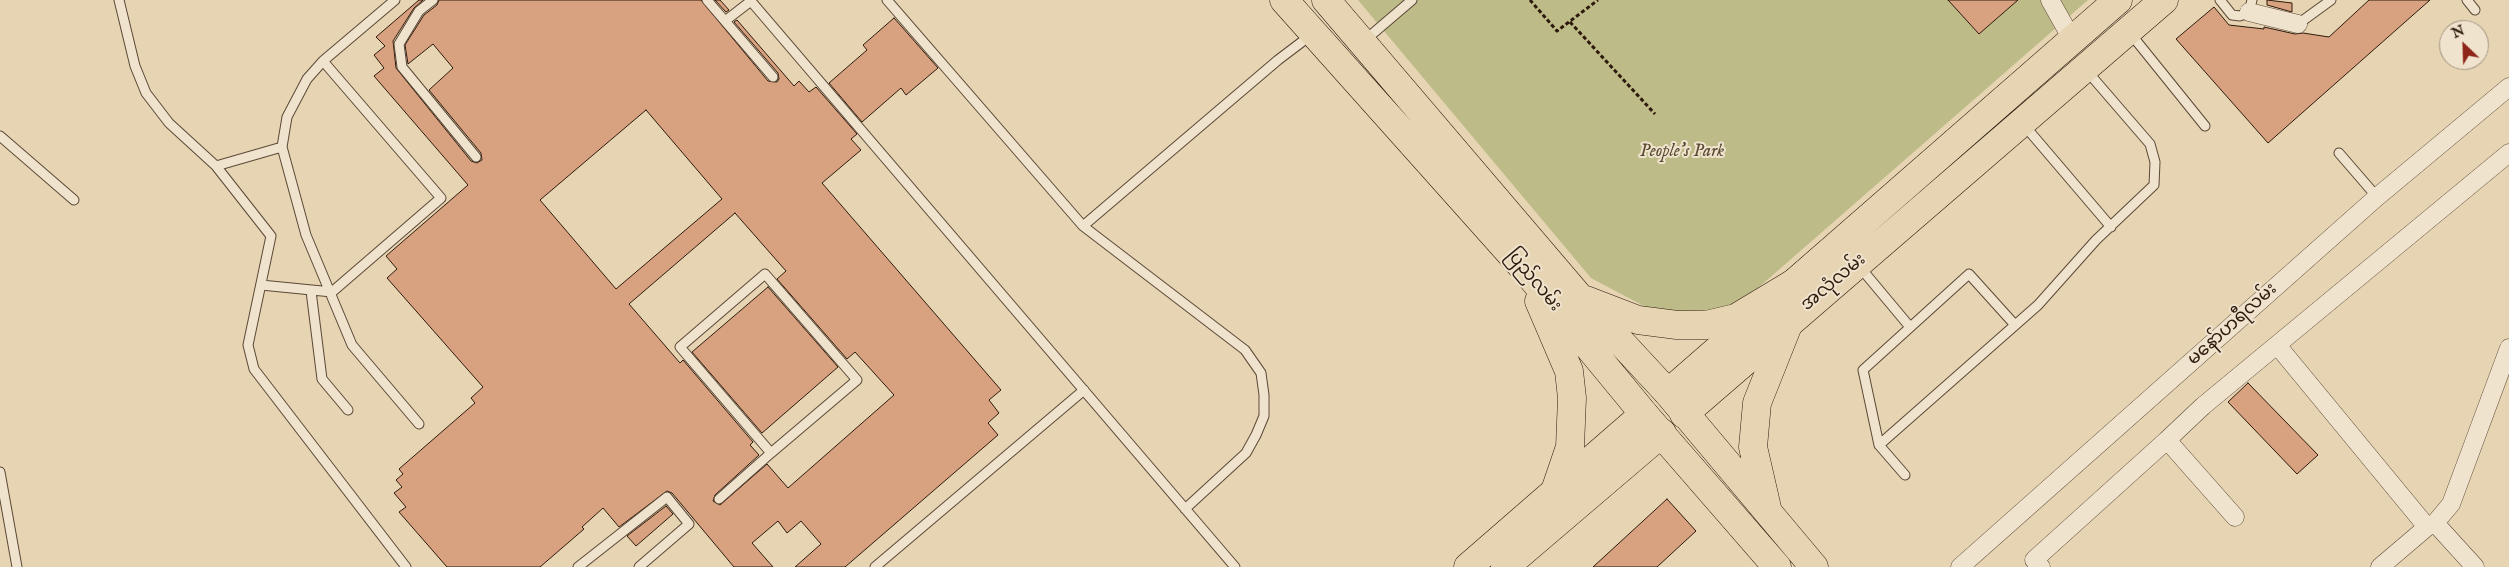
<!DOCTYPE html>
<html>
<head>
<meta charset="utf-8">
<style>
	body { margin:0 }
	#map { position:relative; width:2509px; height:567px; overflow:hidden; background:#e6d4b3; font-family:"IM FELL English",serif }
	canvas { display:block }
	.north { position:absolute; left:2439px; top:20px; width:50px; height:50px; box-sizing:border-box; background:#efe3ce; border:1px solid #a29380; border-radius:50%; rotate:336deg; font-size:14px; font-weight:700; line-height:20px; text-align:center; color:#2e1a0c }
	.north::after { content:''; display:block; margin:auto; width:18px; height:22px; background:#8f2418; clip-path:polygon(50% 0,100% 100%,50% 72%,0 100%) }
</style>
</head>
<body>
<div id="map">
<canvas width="2509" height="567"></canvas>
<div class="north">N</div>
</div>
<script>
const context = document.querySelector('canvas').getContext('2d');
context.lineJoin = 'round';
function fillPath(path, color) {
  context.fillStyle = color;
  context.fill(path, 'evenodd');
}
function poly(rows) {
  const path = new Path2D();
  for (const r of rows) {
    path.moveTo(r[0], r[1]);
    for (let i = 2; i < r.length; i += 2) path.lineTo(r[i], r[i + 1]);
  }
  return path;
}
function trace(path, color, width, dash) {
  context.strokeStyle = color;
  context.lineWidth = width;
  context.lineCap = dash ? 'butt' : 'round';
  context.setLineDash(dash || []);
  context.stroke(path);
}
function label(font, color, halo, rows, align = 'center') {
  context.font = font + ' "IM FELL English","Noto Sans Myanmar",serif';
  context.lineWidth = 4;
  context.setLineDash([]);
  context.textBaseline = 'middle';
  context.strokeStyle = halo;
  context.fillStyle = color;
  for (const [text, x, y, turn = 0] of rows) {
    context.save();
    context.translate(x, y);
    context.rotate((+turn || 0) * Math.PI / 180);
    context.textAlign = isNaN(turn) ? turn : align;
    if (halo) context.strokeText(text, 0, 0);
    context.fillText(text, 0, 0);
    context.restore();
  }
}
fillPath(poly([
	[1358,0,2088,0,1735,308,1657,313,1591,278]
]), '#bdbb88');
const building = poly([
	[419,0,423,0,414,8,393,41,396,68,471,161,477,163,482,160,481,153,429,90,453,68,433,44,408,64,405,45,424,15,437,5,439,0,701,0,768,81,777,82,779,79,778,73,734,22,737,20,794,86,799,81,809,92,816,87,857,134,851,139,861,150,822,183,1001,390,989,400,999,413,988,423,998,435,845,567,795,567,821,544,801,521,787,533,778,521,752,543,773,567,734,567,672,493,667,491,619,527,603,508,582,527,584,529,540,567,447,567,399,512,406,507,394,493,402,487,396,480,403,474,399,469,475,403,471,398,483,387,387,278,397,269,386,256,468,185,374,76,384,68,374,55,385,46,376,37,419,0],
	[646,110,722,199,616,289,540,200,646,110],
	[735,213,786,271,777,279,847,359,855,352,894,395,788,488,767,464,720,505,713,501,715,495,759,455,750,445,753,442,683,360,680,363,629,304,735,213],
	[715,0,720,0,729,10,726,12,715,0],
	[1948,0,2018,0,1979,34,1948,0],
	[2267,0,2292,3,2292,12,2267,5,2267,0],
	[2369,0,2430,0,2268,143,2176,39,2214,7,2229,25,2264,29,2264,27,2295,34,2303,33,2329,37,2369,0],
	[894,18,938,68,906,95,901,88,862,122,829,83,867,50,863,45,894,18],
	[768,287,838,367,762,433,692,352,768,287],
	[2248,383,2318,455,2297,474,2228,402,2248,383],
	[1667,499,1696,531,1657,567,1593,567,1667,499],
	[666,506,673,514,636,546,627,536,666,506]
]);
fillPath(building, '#d8a281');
trace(building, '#2e1a0c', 1);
const lane = poly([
	[119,0,135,66,146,93,169,123,216,166,271,236,248,345,254,369,406,567],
	[395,0,323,61,307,79,287,117,282,147,306,235,352,345,419,424],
	[433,0,419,11,399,44,402,67,476,157],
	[707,0,725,21,751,1],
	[750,0,1235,567],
	[887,0,1083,226,1245,350,1261,373,1264,395,1264,416,1256,435,1246,453,1185,509],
	[2220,0,2232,15,2240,16,2249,12,2252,0],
	[2467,0,2475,10],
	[725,21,773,77],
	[2298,24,2331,0],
	[2130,33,2205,126],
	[1364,41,1412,0],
	[2024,125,2111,227],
	[0,136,74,200],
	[2339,153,2377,197],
	[216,166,282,147],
	[1083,226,1278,60,1311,35],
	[1859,266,1910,327],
	[765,274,857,380,771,453,680,347,765,274],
	[261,285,332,292,441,198,323,61],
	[311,291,322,379,348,410],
	[1879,445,2038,305,2096,240,2154,185,2155,162,2150,144,2087,71],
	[0,472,17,567],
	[1905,475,1879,445,1863,370,1969,274,2015,325],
	[719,499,771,453],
	[578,567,667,497,689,524,639,567],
	[875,567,1084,390]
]);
const street = poly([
	[2050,0,2073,41],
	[2249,12,2298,24],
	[2277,345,2427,527],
	[2167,440,2203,406,2509,153],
	[2435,523,2475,567],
	[1960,567,2377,197,2509,87],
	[2041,567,2034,560,2167,440,2235,517],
	[2380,567,2427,527,2435,523,2451,504,2509,348]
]);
const primary = poly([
	[1668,393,2118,0],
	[1684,414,2164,0],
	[1468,567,1644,414],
	[1505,567,1662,433]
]);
const highway = poly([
	[1284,0,1527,272,1644,414,1777,567],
	[1326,0,1581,299,1668,393,1814,567],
	[1586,300,1638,320,1677,325,1706,325,1736,318,1799,280],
	[1539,301,1569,371,1572,398,1570,447,1555,491],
	[1767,508,1753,447,1757,403,1790,320]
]);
trace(lane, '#5c4836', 11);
trace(street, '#5c4836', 19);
trace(primary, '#2e1a0c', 29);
trace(highway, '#2e1a0c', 29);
trace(poly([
	[1530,0,1557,31,1598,0],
	[1570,22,1655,114]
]), '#2e1a0c', 3, [4, 2.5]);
trace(lane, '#efe3ce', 9);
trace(street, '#efe3ce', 18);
trace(primary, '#e6d4b3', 28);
trace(highway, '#e6d4b3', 28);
label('italic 18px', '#594a31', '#efe3ce', [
	["People's Park",1682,152]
]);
label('18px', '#2e1a0c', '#efe3ce', [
	["ပြည်လမ်း",1533,281,50],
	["အလုံလမ်း",1834,283,-40],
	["မနော်ဟရီလမ်း",2233,325,-42]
]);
</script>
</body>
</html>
